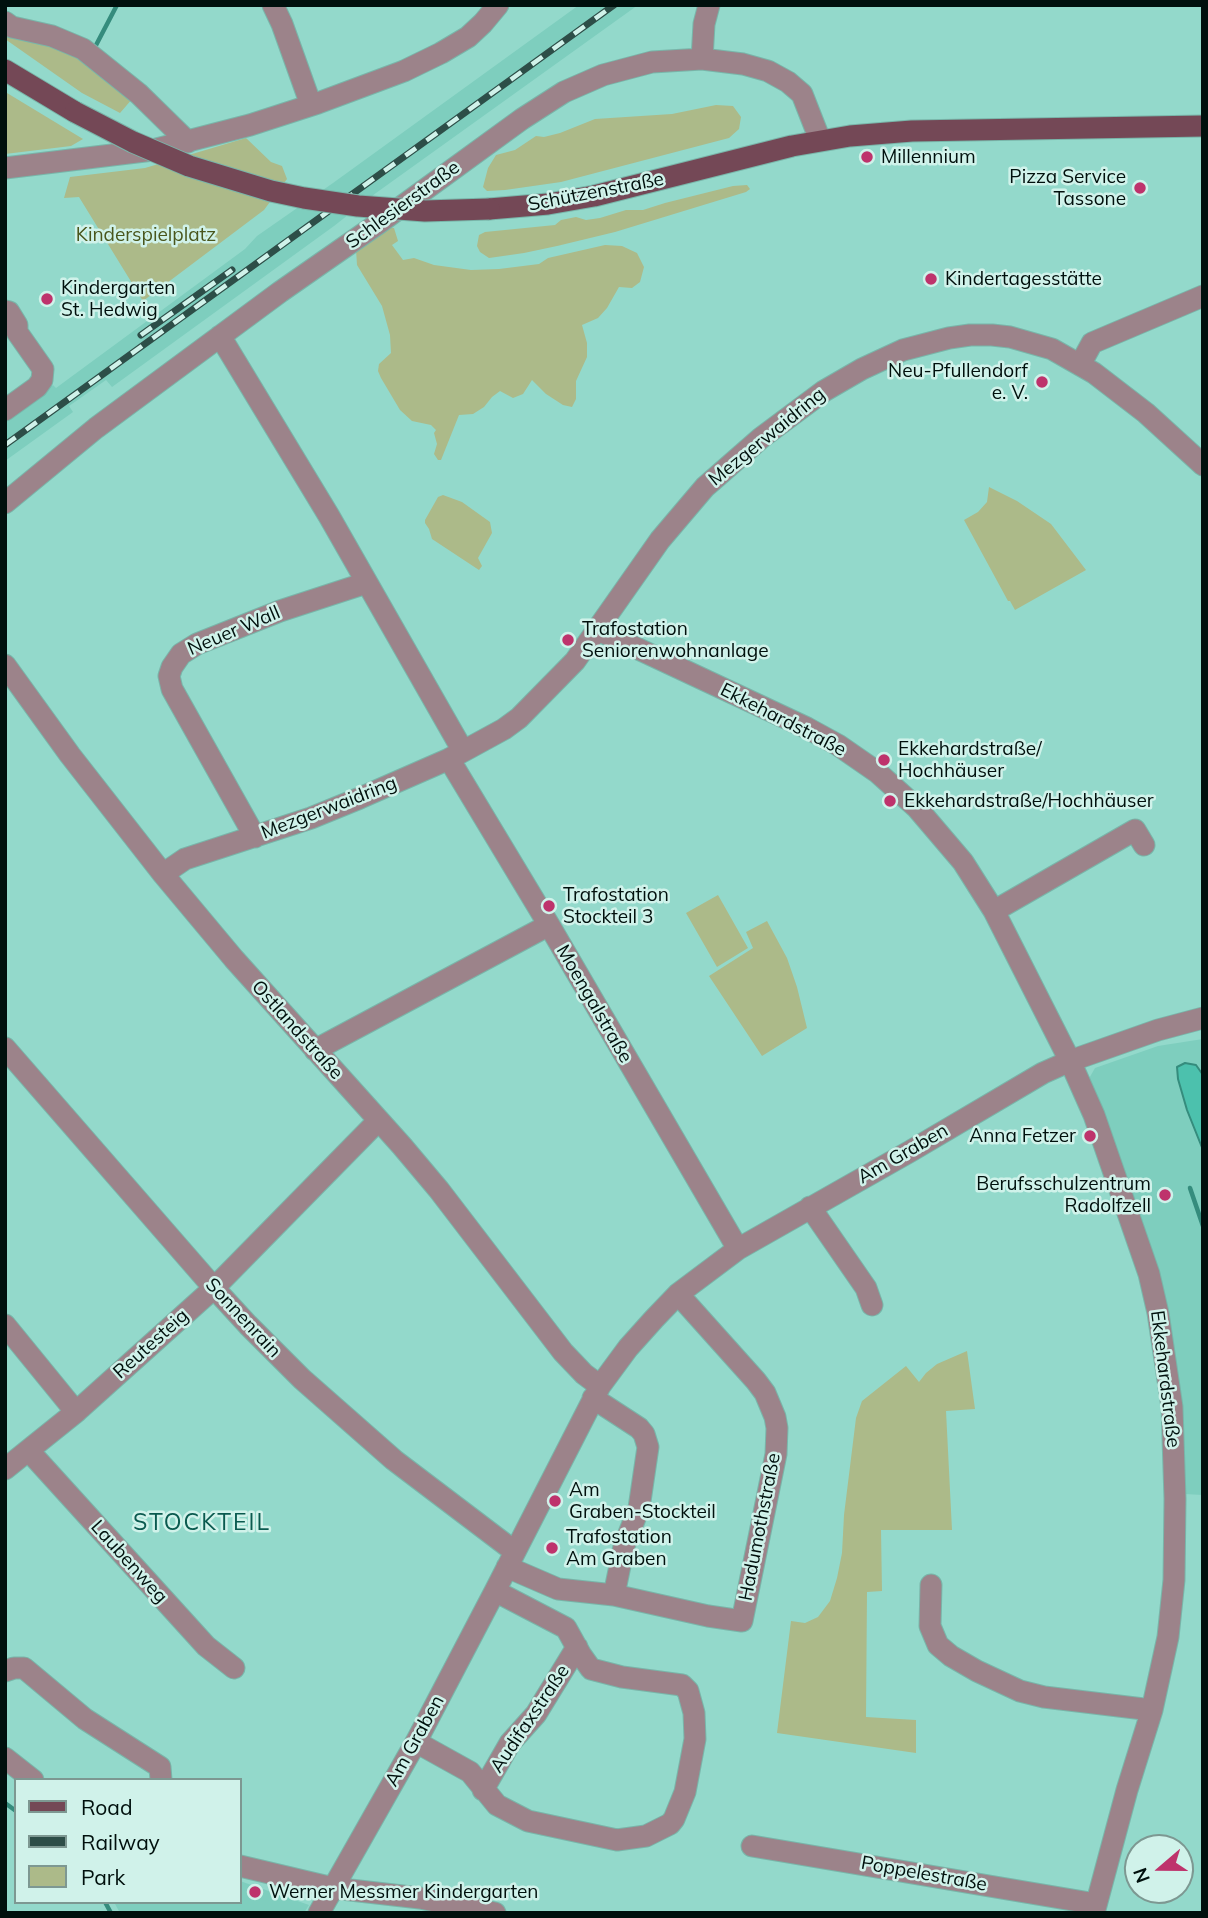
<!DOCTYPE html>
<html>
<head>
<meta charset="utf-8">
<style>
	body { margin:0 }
	#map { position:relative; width:1208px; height:1918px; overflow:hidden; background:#93d9cb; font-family:Mulish,sans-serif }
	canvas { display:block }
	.frame { position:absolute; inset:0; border:7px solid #00100d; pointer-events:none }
	.legend { position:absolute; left:14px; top:1778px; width:228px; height:126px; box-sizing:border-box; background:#d0f2ea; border:2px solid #7d9892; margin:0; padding:9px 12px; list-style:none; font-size:21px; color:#00100d }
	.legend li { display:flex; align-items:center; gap:14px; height:35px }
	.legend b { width:35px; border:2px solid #7d9892 }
	.north { position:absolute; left:1124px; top:1834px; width:70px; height:70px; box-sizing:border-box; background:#d0f2ea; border:2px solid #7d9892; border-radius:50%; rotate:250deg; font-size:19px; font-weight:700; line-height:28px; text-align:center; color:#00100d }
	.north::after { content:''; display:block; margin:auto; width:24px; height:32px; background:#be336c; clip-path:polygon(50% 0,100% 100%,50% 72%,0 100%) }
</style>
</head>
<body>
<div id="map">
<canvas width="1208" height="1918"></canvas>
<div class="frame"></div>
<ul class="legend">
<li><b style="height:9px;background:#744856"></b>Road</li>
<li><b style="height:9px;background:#2d4e48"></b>Railway</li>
<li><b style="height:19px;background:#acba89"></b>Park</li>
</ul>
<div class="north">N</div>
</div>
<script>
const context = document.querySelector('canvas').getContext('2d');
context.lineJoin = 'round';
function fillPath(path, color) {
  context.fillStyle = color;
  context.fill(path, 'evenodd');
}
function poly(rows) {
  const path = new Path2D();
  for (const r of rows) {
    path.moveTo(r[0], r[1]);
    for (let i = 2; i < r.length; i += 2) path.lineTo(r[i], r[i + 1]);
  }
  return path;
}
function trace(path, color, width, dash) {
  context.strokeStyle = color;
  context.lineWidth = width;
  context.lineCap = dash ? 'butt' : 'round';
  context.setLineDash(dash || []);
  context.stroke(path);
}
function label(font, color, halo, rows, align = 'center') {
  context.font = font + ' Mulish,sans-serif';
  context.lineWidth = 5;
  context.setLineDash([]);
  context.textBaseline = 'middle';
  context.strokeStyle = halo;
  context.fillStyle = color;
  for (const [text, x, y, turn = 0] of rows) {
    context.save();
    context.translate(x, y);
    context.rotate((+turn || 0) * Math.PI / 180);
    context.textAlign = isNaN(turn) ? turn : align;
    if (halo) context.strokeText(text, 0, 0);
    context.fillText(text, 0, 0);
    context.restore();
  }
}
fillPath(poly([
	[579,5,638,5,376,193,334,226,112,387,106,380,69,406,73,412,5,461,5,420,53,385,56,388,245,249,257,236,333,183],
	[1203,1039,1203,1495,1184,1494,1177,1409,1087,1082,1095,1068,1158,1046],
	[240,1881,309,1905,304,1913,120,1913,114,1902,240,1902]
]), '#7ecebe');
fillPath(poly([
	[5,29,79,55,133,98,120,113,82,93,5,39],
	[7,93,83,139,71,146,5,154,5,95],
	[716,105,733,106,741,117,739,129,729,138,561,182,505,190,487,191,483,187,488,168,496,155,515,150,536,136,544,137,560,133,595,119,672,114],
	[246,138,271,162,282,166,287,179,264,210,143,301,79,197,64,198,70,177,145,168],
	[747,185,750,189,746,192,615,232,557,246,524,253,489,258,480,252,477,246,479,235,485,232,555,225,561,220,576,217,586,220,600,218,626,210,643,210,665,203,733,186],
	[378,226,394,228,398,241,392,245,403,260,414,258,434,265,471,270,499,269,539,264,548,258,605,245,622,246,637,253,644,267,640,282,632,288,619,287,607,308,598,318,582,325,587,343,587,357,576,381,576,399,572,407,563,405,546,394,532,380,523,394,513,398,500,391,492,397,484,407,473,414,459,415,441,460,438,460,434,454,437,444,434,433,436,430,431,425,412,421,400,410,381,378,378,371,379,364,391,353,390,335,382,306,357,265,356,249],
	[989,487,1017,501,1051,524,1086,570,1015,610,1010,601,1008,601,964,520,978,512,987,502],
	[443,495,462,502,490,522,492,533,478,558,482,566,479,570,432,539,429,529,425,523,425,520,438,497],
	[718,895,748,948,717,967,686,913],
	[767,921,787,958,797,987,807,1028,762,1056,709,976,753,948,746,932],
	[967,1351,975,1409,946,1411,952,1530,881,1530,882,1591,867,1592,866,1717,916,1720,916,1753,777,1733,791,1621,805,1623,818,1617,830,1601,837,1578,842,1553,844,1515,856,1418,862,1401,906,1366,919,1382,926,1373,937,1364]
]), '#acba89');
const water = poly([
	[1185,1063,1196,1065,1203,1075,1203,1150,1187,1110,1178,1079,1177,1067,1185,1063]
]);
fillPath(water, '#4cc1ad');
trace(water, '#358c7d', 2);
trace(poly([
	[94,49,117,5],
	[1190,1188,1203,1226],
	[5,1803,16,1811],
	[105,1902,111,1913]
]), '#358c7d', 4.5);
const minor = poly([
	[273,5,282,24,311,105],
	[5,22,12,27,52,36,83,49,139,94,188,142],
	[702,59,704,24,709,5],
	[5,168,153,150,250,125,318,103,404,71,441,53,468,37,483,23,498,5],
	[5,311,9,312,17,325,17,332,43,369,42,380,37,387,5,410],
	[220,336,329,516,463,751],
	[1080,365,1092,343,1203,296],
	[5,503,96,428,280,292,379,223,522,119,564,92,603,75,652,62,702,59,743,64,768,71,788,82,802,94,820,140],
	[598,630,807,728,838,745,877,772,917,808,963,862,994,911,1070,1061,1094,1115,1149,1274,1158,1313,1172,1407,1175,1499,1174,1580,1168,1637,1152,1710,1127,1790,1094,1913],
	[5,665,70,755,163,874,234,959,402,1146,439,1190,563,1352,584,1374,600,1386],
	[449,759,549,925,738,1249],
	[255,837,172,689,169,676,172,667,181,654,197,644,280,611,366,583],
	[163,874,185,859,311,818,360,798,449,759,504,729,519,718,575,661,660,540,705,487,761,438,824,391,862,369,903,350,949,338,970,335,992,335,1010,337,1052,349,1094,373,1146,413,1203,465],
	[994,911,1135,830,1144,845],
	[5,1048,214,1288,248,1325,302,1379,394,1460,514,1551],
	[315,1050,549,925],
	[810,1207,866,1288,872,1305],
	[5,1325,76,1412],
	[593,1398,639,1428,644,1434,648,1447,639,1508,624,1546,614,1595],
	[29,1451,206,1646,234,1668],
	[5,1469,76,1412,214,1288,378,1121],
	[507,1567,558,1589,614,1595,708,1616,742,1621,776,1454,777,1428,775,1417,765,1393,756,1381,678,1294],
	[931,1585,930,1626,938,1645,951,1656,977,1671,1020,1691,1044,1697,1152,1710],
	[5,1671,14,1668,24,1668,85,1719,160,1767,161,1780],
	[416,1742,470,1772,497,1805,528,1821,617,1840,646,1836,670,1824,674,1819,685,1792,695,1739,694,1713,688,1691,682,1685,622,1677,591,1669,581,1655,566,1628,495,1591],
	[5,1758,33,1780],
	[483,1790,510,1743,536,1714,577,1647],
	[752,1846,1096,1904],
	[240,1866,333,1888,420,1898,495,1913],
	[319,1913,416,1742,495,1591,600,1386,628,1348,654,1319,678,1294,738,1249,909,1152,1043,1073,1070,1061,1158,1030,1203,1018]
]);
const major = poly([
	[5,70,75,112],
	[489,209,548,204,594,196,792,146,850,136,912,131,1203,126]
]);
trace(minor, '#79b5a9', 23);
trace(major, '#79b5a9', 23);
trace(minor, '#9c838a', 21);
trace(major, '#744856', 21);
const rail = poly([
	[141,335,232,270],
	[5,445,614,5]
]);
trace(rail, '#2d4e48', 7);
trace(rail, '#d0f2ea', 4.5, [13]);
const majorBridge = poly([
	[75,112,133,142,189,166,271,191,304,198,358,206,425,211,489,209]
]);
trace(majorBridge, '#79b5a9', 23, []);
trace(majorBridge, '#744856', 21);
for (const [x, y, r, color] of [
	[867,157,7,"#be336c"],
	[1140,188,7,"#be336c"],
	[931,279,7,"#be336c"],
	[47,299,7,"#be336c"],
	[1042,382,7,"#be336c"],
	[568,640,7,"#be336c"],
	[884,760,7,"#be336c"],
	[890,801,7,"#be336c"],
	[549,906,7,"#be336c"],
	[1090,1136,7,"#be336c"],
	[1165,1195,7,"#be336c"],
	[555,1501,7,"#be336c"],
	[552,1548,7,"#be336c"],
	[255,1892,7,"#be336c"]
]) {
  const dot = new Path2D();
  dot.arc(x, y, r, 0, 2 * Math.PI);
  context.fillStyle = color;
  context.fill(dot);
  trace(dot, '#d0f2ea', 2.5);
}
label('19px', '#00100d', '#d0f2ea', [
	["Millennium",881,157],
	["Pizza Service",1126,177,"right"],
	["Tassone",1126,199,"right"],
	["Kindertagesstätte",945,279],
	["Kindergarten",61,288],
	["St. Hedwig",61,310],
	["Neu-Pfullendorf",1028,371,"right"],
	["e. V.",1028,393,"right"],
	["Trafostation",582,629],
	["Seniorenwohnanlage",582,651],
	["Ekkehardstraße/",898,749],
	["Hochhäuser",898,771],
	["Ekkehardstraße/Hochhäuser",904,801],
	["Trafostation",563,895],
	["Stockteil 3",563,917],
	["Anna Fetzer",1076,1136,"right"],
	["Berufsschulzentrum",1151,1184,"right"],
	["Radolfzell",1151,1206,"right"],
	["Am",569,1490],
	["Graben-Stockteil",569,1512],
	["Trafostation",566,1537],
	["Am Graben",566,1559],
	["Werner Messmer Kindergarten",269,1892]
], 'left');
label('19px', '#00100d', '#d0f2ea', [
	["Schützenstraße",596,192,-11],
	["Schlesierstraße",403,205,-36],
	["Mezgerwaidring",767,437,-39],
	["Neuer Wall",234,631,-23],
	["Ekkehardstraße",783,720,27],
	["Mezgerwaidring",329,808,-21],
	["Moengalstraße",594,1004,60],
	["Ostlandstraße",297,1030,48],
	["Am Graben",903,1154,-30],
	["Sonnenrain",243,1318,47],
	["Reutesteig",151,1344,-42],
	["Ekkehardstraße",1165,1379,83],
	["Hadumothstraße",760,1527,-79],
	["Laubenweg",129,1562,48],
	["Audifaxstraße",530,1719,-56],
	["Am Graben",415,1741,-61],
	["Poppelestraße",924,1874,10]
]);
label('19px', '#49561c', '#d0f2ea', [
	["Kinderspielplatz",146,235]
]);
context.letterSpacing = '2px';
label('23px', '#0a5a4f', '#d0f2ea', [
	["STOCKTEIL",202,1523]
]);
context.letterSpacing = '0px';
</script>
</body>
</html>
